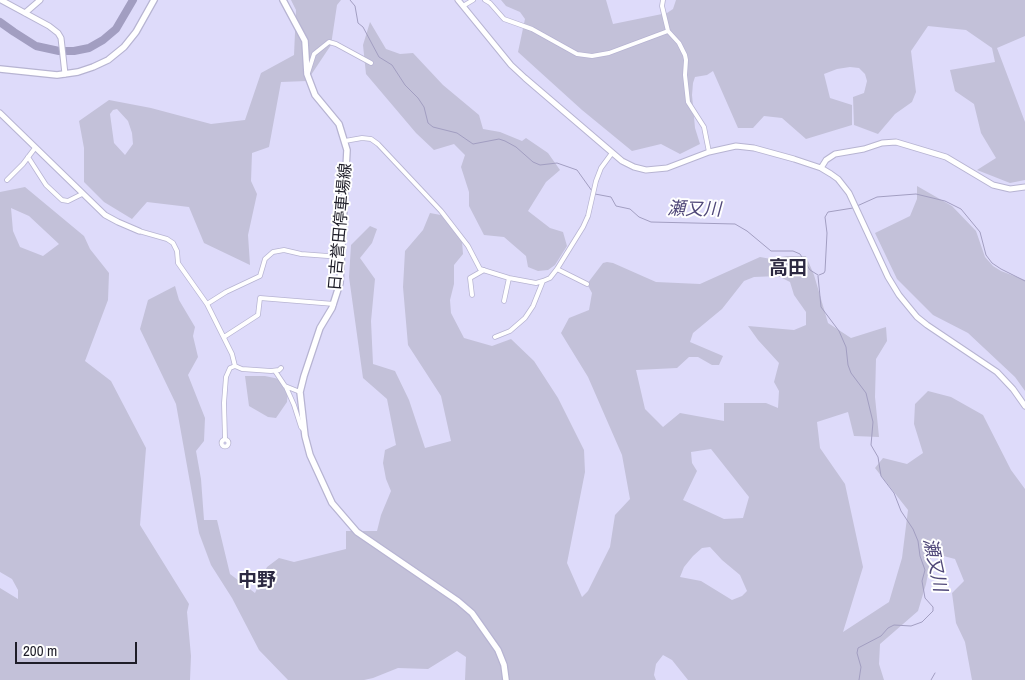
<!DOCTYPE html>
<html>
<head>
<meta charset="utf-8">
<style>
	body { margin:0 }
	#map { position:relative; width:1025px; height:680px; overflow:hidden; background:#dedbfa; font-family:"Archivo Narrow",sans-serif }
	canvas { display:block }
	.scale { position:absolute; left:15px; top:642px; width:122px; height:22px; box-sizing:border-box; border:2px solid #1e1d28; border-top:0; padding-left:6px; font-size:15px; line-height:18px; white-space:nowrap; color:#1e1d28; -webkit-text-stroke:4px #fff; paint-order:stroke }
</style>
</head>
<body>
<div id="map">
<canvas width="1025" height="680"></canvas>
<div class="scale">200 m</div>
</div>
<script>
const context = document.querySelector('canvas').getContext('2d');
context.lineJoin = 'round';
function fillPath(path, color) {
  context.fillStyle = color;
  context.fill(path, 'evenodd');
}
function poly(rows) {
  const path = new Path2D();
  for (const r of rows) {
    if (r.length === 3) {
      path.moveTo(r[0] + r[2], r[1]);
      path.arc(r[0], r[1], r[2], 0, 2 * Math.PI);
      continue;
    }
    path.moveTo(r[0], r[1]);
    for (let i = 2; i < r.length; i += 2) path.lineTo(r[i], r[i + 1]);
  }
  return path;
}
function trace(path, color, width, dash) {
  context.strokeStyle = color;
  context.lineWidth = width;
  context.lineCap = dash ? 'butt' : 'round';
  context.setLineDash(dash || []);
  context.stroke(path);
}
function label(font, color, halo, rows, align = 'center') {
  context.font = font + ' "Archivo Narrow","Noto Sans JP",sans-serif';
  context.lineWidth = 4;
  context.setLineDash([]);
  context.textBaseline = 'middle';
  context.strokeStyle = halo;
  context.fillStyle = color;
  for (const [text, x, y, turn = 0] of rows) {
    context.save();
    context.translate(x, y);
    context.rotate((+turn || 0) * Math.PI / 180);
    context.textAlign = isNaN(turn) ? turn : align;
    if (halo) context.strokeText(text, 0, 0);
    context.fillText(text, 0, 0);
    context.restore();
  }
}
fillPath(poly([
	[291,0,341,0,337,5,331,45,307,81,281,82,269,147,252,153,251,181,257,194,248,235,250,265,204,243,189,207,147,202,132,219,104,202,84,182,84,148,79,121,109,100,151,108,211,124,245,120,261,73,294,55,296,10],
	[117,109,128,121,132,133,133,144,125,155,114,143,110,114,113,110],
	[501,0,606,0,613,24,667,13,673,9,676,0,1025,0,1025,36,997,48,1025,122,1025,180,1010,183,977,170,996,158,981,133,974,104,955,91,950,70,995,62,992,48,966,30,928,26,911,51,916,92,912,102,895,114,878,134,854,125,853,97,864,93,867,81,865,74,859,68,850,67,837,69,824,74,830,98,852,105,852,125,806,139,782,118,764,116,753,128,738,128,713,71,707,75,695,77,693,83,692,95,695,128,700,144,680,154,661,144,632,151,582,110,518,52,525,19,520,12,506,6],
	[370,22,386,49,400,54,413,53,443,85,479,115,483,129,500,132,522,141,526,138,548,153,560,170,546,182,528,211,550,228,563,232,567,246,555,265,548,270,538,271,528,267,526,256,504,237,484,235,469,206,469,192,461,167,465,155,454,144,434,150,416,133,366,74,363,45],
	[917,186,952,206,976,231,985,257,993,266,1001,271,1025,280,1025,391,1015,377,968,333,933,315,897,279,875,233,910,216,917,199],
	[25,187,84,236,90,249,109,273,108,300,85,361,111,381,146,448,140,525,189,604,187,612,191,656,190,680,0,680,0,588,18,599,18,590,12,579,0,572,0,192],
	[11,208,29,216,59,244,43,256,20,247,13,231],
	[430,213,446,216,462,241,463,254,454,265,454,284,450,300,451,313,464,338,492,346,511,339,534,361,558,398,584,450,585,472,567,563,582,597,588,591,610,547,615,515,630,499,622,455,588,377,561,333,569,318,589,310,592,293,587,284,603,263,607,262,613,263,656,282,700,284,760,257,771,259,787,256,806,256,814,275,828,323,851,338,886,327,887,341,876,359,875,397,879,437,854,436,848,412,817,422,820,448,845,484,863,567,843,632,889,602,902,558,908,510,875,468,883,458,907,464,923,453,914,424,915,404,928,391,951,397,983,415,1011,470,1025,489,1025,680,972,680,965,642,956,623,952,593,964,581,955,559,932,553,926,584,918,611,880,644,879,664,884,680,688,680,672,660,663,655,656,664,654,675,656,680,465,680,466,657,457,651,428,669,398,668,373,678,364,680,288,680,259,650,232,598,211,565,199,533,176,404,140,329,148,300,175,286,179,300,195,327,193,336,198,357,188,375,205,418,204,441,196,451,201,479,204,520,217,520,230,574,255,593,267,567,279,558,294,562,346,549,346,531,377,531,381,515,391,491,386,479,383,463,385,450,396,445,387,399,363,378,349,277,351,245,370,226,377,229,372,243,360,258,375,279,371,321,373,364,395,371,409,400,425,448,451,441,441,396,408,345,403,287,405,251,423,230],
	[778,276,790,282,794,295,806,312,806,325,794,330,748,326,758,340,779,363,774,382,779,391,778,408,766,403,724,403,724,421,680,413,663,427,645,409,636,370,677,368,689,357,698,357,712,365,719,365,723,356,690,342,693,333,722,309,744,281,754,277],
	[711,449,749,497,743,518,724,519,683,500,697,471,692,463,691,452],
	[710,547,722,560,740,575,747,591,742,596,732,600,701,581,680,577,684,567,693,556,702,548],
	[245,376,265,376,284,380,288,390,287,402,276,418,268,417,249,406]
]), '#c3c1d9');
trace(poly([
	[350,0,355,6,358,23,363,27,379,57,392,65,405,85,418,98,424,107,428,123,433,127,457,133,473,144,499,139,505,141,516,147,533,162,540,165,557,163,577,170,592,191],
	[595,194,611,197,616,206,630,209,639,217,651,222,735,224,747,231,771,251,793,251,800,254,810,270,818,275],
	[857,206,877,197,916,194,945,201,961,209,980,232,986,255,992,263,1001,269,1025,281],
	[819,275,824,273,825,271,827,233,825,217,828,212,853,208],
	[818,276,821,307,839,331,846,347,848,365,851,373,866,393,873,422,871,445,878,457,881,476,894,493,901,511,913,529,918,541,920,556,925,570,922,581,925,598,933,607,933,611,922,622,911,626,894,625,888,628,881,636,858,648,857,653,861,667,859,680],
	[931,680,935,673]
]), '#a29ec1', 1);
trace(poly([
	[0,22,14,32,36,46,59,51,74,51,89,48,103,40,116,29,133,0]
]), '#a29ec1', 8);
const minor = poly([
	[485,0,490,3,504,19,532,29,577,54,592,56,609,53,668,31],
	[663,0,662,6,668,31,679,43,685,55,686,60,685,75,688,102,704,127,709,152],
	[463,6,473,0],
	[308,73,314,54,329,42,336,44,371,63],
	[345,141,362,138,371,139,378,144,441,211,468,246,480,269,509,278,536,283,543,281,550,278,557,269,583,227,588,216,596,181,601,168,612,153],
	[28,157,46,185,62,200,68,201,82,194],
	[7,180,23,164,35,148],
	[139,231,167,239,173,243,177,251,178,263,207,304,232,354,235,366],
	[557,269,587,284],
	[472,295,470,278,484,270],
	[504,301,509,278],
	[207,304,226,292,260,276,265,259,273,252,284,250,301,254,341,257],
	[224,337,258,315,260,298,334,304],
	[495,337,510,331,525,318,533,306,543,281],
	[275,371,285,386,300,392],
	[286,387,294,405,301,427,304,430],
	[225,439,224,403,226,377,230,368,235,366,242,369,271,371,279,370,281,368],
	[225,443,3.5]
]);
const tertiary = poly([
	[1,0,49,26,58,33,61,38,65,74],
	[458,0,511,65,525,78,622,161,634,167,646,170,667,168,709,152,736,146,754,148,794,159,821,168,831,174,838,179,849,193,888,277,899,295,917,317,927,325,997,372,1013,389,1025,406],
	[25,13,40,0],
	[0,113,105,215,118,222,139,231],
	[821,168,826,160,835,154,864,149,882,143,896,142,946,157,993,185,1010,189,1025,187]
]);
const secondary = poly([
	[283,0,305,41,307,74,315,95,339,124,347,150,340,283,332,308,320,328,304,376,300,392,305,436,310,455,332,503,357,532,458,601,472,613,498,650,504,665,506,680],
	[0,69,57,75,78,72,93,67,108,60,124,47,136,32,154,0]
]);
trace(minor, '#b7b4d2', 5.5);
trace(tertiary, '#b7b4d2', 7);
trace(secondary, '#b7b4d2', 8);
trace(minor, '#fff', 4);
trace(tertiary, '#fff', 5);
trace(secondary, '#fff', 5.5);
label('16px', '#1e1d28', '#fff', [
	["日吉誉田停車場線",341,227,-85]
]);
label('italic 18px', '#504879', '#fff', [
	["瀬又川",694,210,1],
	["瀬又川",934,565,78]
]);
label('bold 19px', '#2c2941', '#fff', [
	["高田",788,269],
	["中野",257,581]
]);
</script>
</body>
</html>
